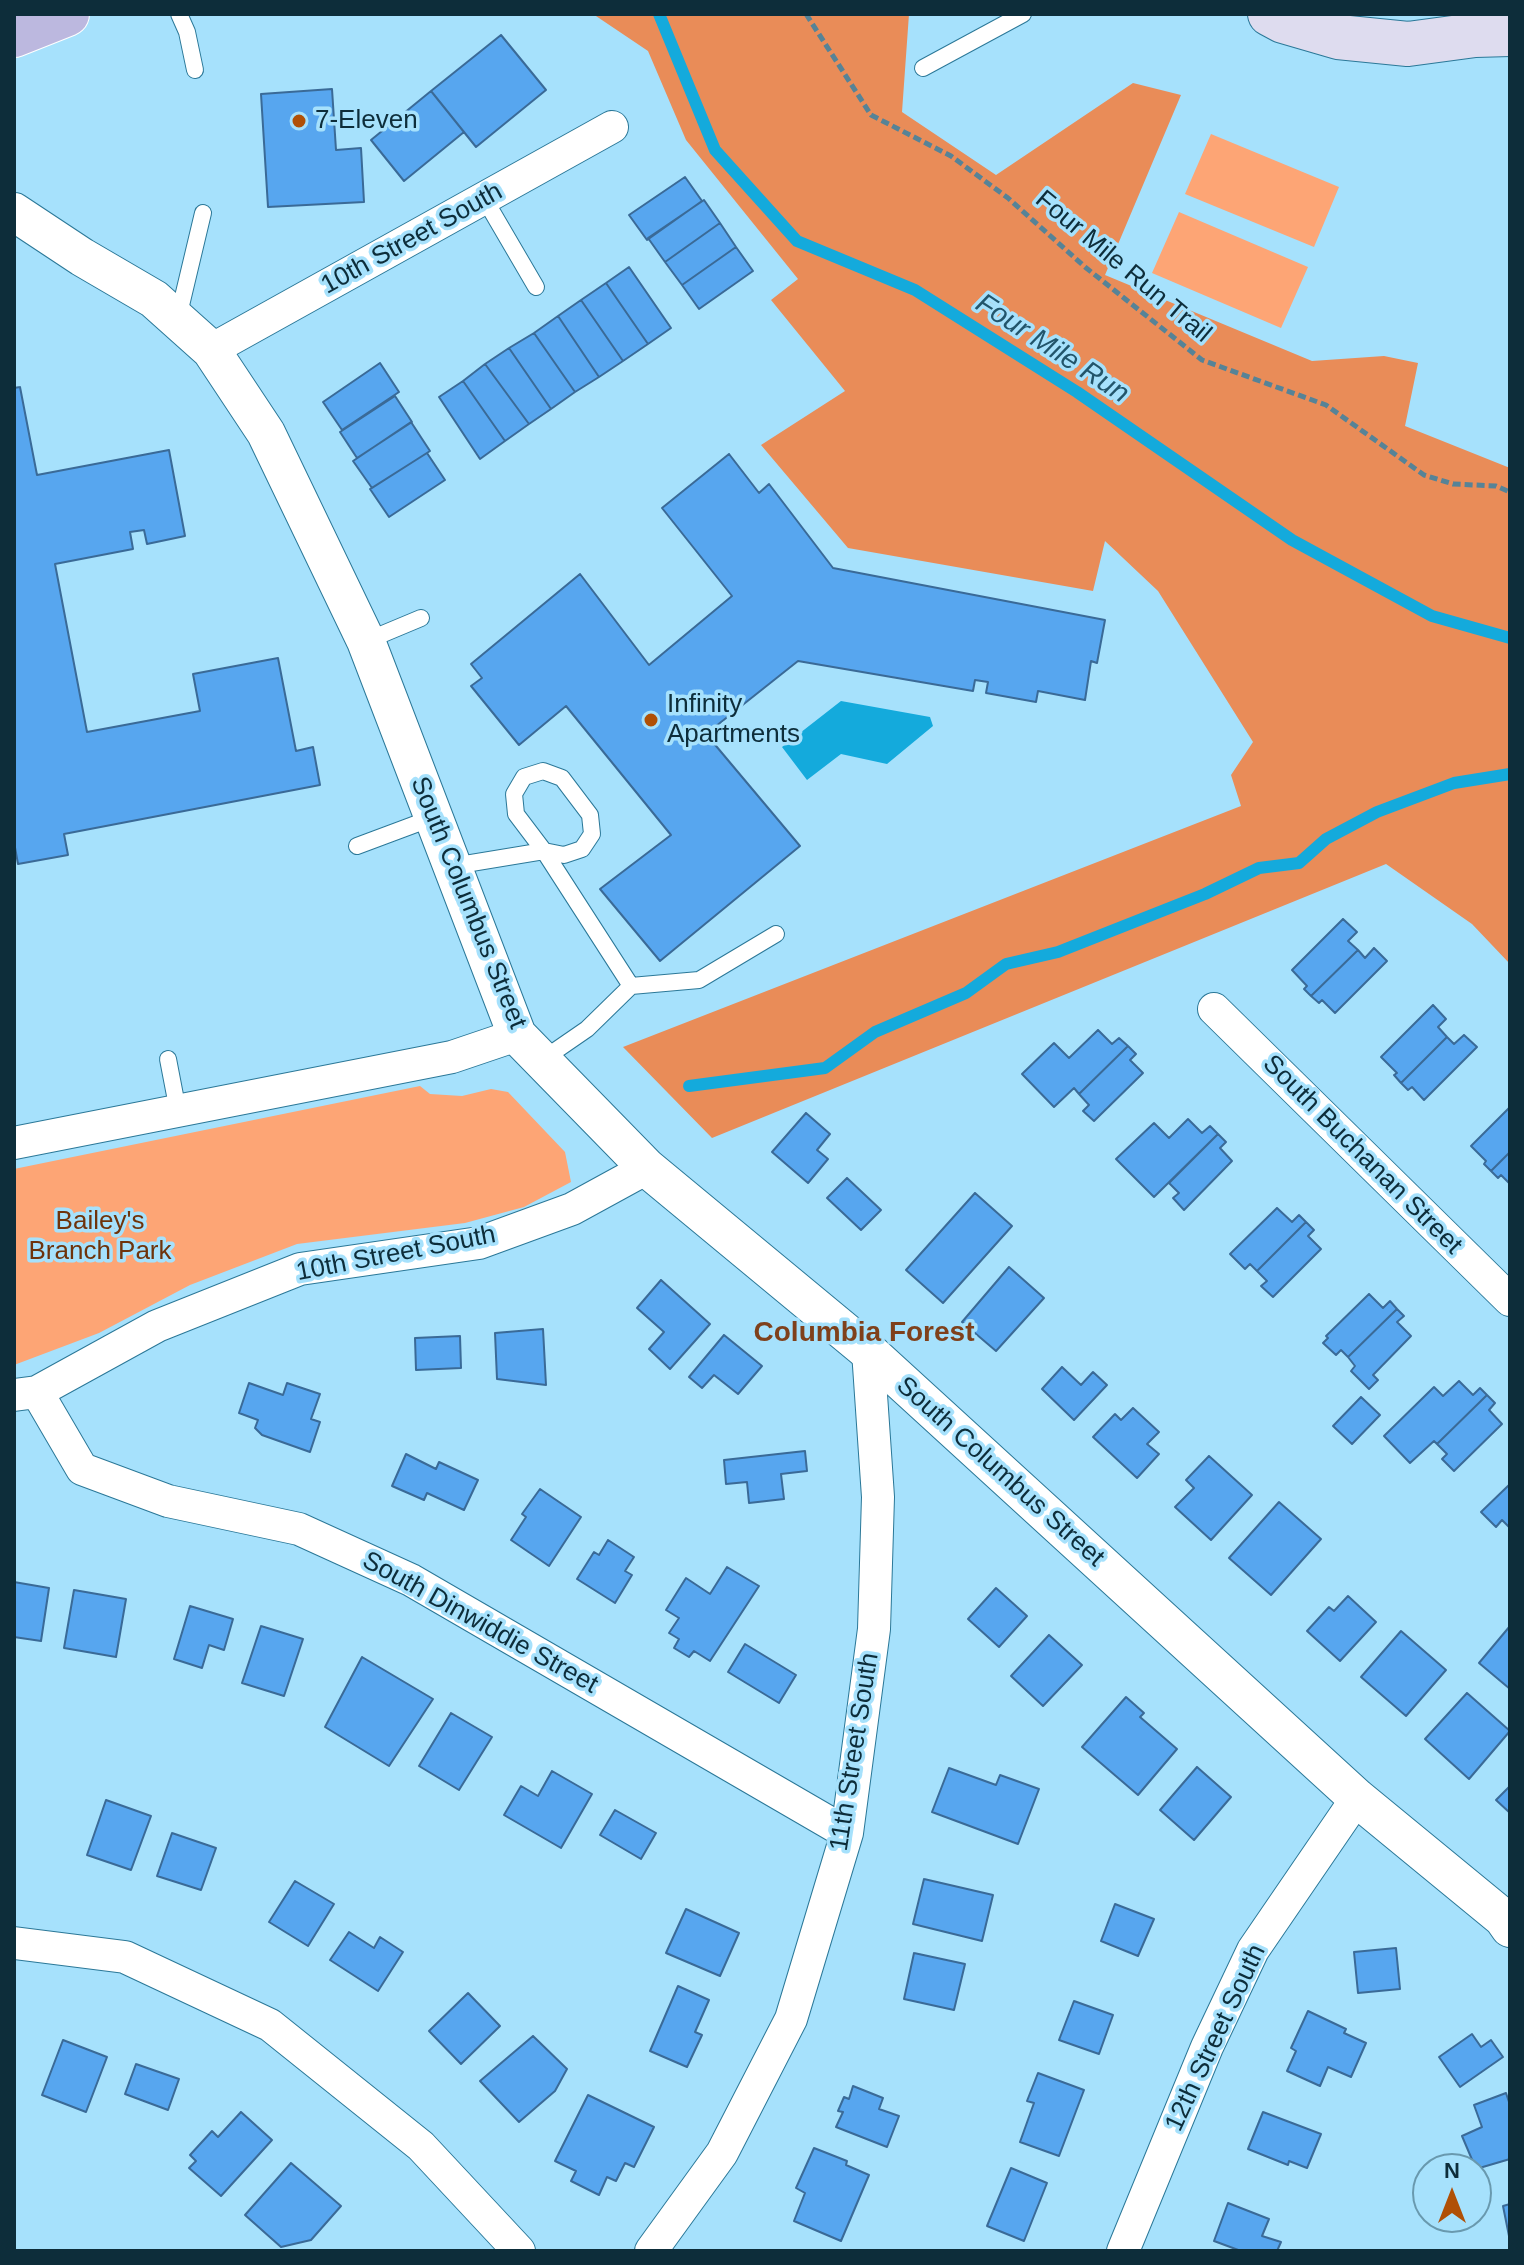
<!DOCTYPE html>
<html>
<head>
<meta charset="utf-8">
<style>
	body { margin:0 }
	#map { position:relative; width:1524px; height:2265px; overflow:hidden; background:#a6e1fc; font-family:Arial,sans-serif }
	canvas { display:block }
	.frame { position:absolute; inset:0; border:16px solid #0d2d3a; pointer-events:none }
	.north { position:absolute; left:1412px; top:2153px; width:80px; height:80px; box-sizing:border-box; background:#a6e1fc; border:2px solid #6999ae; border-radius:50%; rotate:0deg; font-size:22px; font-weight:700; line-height:32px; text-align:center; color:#0d2d3a }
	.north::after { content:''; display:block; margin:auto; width:28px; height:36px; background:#b05006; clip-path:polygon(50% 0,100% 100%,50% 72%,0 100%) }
</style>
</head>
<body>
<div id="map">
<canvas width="1524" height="2265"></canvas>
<div class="frame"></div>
<div class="north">N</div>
</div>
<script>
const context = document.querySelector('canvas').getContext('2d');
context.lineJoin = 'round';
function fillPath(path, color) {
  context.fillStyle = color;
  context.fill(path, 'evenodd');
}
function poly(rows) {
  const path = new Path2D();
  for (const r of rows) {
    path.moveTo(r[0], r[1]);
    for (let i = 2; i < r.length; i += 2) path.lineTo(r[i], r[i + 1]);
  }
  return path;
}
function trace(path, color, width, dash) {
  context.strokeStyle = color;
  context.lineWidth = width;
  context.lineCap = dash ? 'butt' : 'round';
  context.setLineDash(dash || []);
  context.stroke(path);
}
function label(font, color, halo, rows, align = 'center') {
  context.font = font + ' Arial,sans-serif';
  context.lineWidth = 7;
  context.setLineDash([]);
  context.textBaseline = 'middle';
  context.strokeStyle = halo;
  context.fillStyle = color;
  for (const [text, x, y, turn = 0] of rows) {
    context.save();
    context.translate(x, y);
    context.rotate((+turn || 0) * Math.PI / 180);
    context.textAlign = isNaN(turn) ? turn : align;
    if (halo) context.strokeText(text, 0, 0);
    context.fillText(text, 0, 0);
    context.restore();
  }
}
fillPath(poly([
	[1211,134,1339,187,1314,247,1185,194],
	[1179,212,1308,267,1281,328,1152,273],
	[420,1086,430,1094,462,1096,491,1089,508,1092,565,1152,571,1182,524,1207,465,1223,297,1244,190,1285,99,1333,14,1365,14,1169]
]), '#fda575');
fillPath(poly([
	[593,14,909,14,902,112,996,175,1133,83,1181,95,1105,275,1312,361,1384,356,1418,363,1405,426,1510,468,1510,964,1472,924,1386,864,712,1138,623,1047,1241,806,1231,775,1253,742,1158,591,1105,541,1093,591,848,548,761,445,845,391,771,300,798,279,686,140,648,51]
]), '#e98c58');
fillPath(poly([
	[841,701,930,717,933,726,887,764,841,754,807,780,782,747]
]), '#14aadc');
trace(poly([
	[659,14,715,150,797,241,915,290,1077,392,1292,540,1432,616,1510,638],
	[689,1086,825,1068,875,1032,966,993,1006,964,1058,952,1205,894,1259,868,1299,863,1326,839,1377,812,1454,783,1510,774]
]), '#14aadc', 12);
const building = poly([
	[501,35,546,90,476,147,431,91,501,35],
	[332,89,336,150,361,148,364,202,268,207,261,94,332,89],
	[431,91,464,132,404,181,371,140,431,91],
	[685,177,702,201,647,240,629,215,685,177],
	[704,200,720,223,665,262,648,238,704,200],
	[720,223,736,247,682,285,665,262,720,223],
	[736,247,753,271,699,309,682,285,736,247],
	[629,267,671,328,648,344,606,283,629,267],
	[606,283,648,344,623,361,581,300,606,283],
	[581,300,623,361,599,377,558,316,581,300],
	[558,316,599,377,575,392,534,333,558,316],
	[534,333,575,392,551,409,509,348,534,333],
	[509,348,551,409,529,424,485,364,509,348],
	[380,363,399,392,342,430,323,402,380,363],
	[485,364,529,424,505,441,463,381,485,364],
	[463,381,505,441,480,459,439,397,463,381],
	[20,387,37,475,169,450,185,536,147,544,144,530,130,532,133,549,55,564,87,732,200,711,193,674,278,658,296,751,313,747,320,785,64,834,68,855,18,864,14,842,14,388,20,387],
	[395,396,412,422,357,458,340,432,395,396],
	[411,422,430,451,372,488,353,461,411,422],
	[427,453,445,480,389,517,370,489,427,453],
	[729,454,759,493,769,484,833,568,1105,620,1097,663,1091,661,1085,700,1038,691,1036,702,986,693,988,682,975,680,973,691,798,661,706,734,800,846,660,961,600,889,671,835,566,706,519,745,471,686,482,678,471,664,580,574,649,665,732,596,662,508,729,454],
	[1343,919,1357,932,1348,941,1358,950,1311,996,1304,989,1307,986,1292,970,1343,919],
	[1374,948,1387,961,1335,1013,1322,1000,1319,1003,1311,996,1358,950,1365,958,1374,948],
	[1433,1005,1446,1019,1438,1027,1447,1037,1401,1083,1394,1075,1397,1073,1381,1057,1433,1005],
	[1098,1030,1112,1044,1119,1038,1128,1046,1079,1094,1074,1088,1054,1107,1022,1074,1054,1043,1069,1058,1098,1030],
	[1464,1035,1477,1047,1424,1100,1412,1087,1408,1090,1401,1083,1447,1037,1454,1044,1464,1035],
	[1128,1046,1136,1054,1130,1060,1143,1073,1094,1121,1083,1111,1089,1105,1079,1094,1128,1046],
	[1510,1107,1510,1152,1491,1171,1484,1164,1486,1161,1471,1146,1510,1107],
	[806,1113,830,1134,817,1150,828,1159,808,1183,772,1152,806,1113],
	[1188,1119,1202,1133,1210,1126,1218,1134,1154,1197,1116,1159,1154,1123,1169,1138,1188,1119],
	[1218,1134,1226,1142,1220,1148,1232,1161,1184,1210,1173,1198,1179,1193,1169,1183,1218,1134],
	[1510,1152,1510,1184,1501,1175,1498,1178,1491,1171,1510,1152],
	[847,1178,881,1210,861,1230,827,1198,847,1178],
	[975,1193,1012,1226,943,1303,906,1270,975,1193],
	[1277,1208,1292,1222,1299,1215,1306,1222,1257,1271,1250,1264,1245,1269,1230,1254,1277,1208],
	[1306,1222,1314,1230,1308,1236,1321,1249,1273,1297,1261,1286,1267,1281,1257,1271,1306,1222],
	[1009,1267,1044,1298,996,1351,962,1322,1009,1267],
	[661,1280,710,1324,670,1369,649,1349,664,1332,637,1308,661,1280],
	[1369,1294,1383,1308,1390,1301,1397,1309,1348,1357,1341,1350,1336,1355,1323,1343,1328,1338,1326,1336,1369,1294],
	[1397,1309,1404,1316,1397,1322,1411,1336,1373,1375,1378,1380,1369,1389,1351,1371,1355,1366,1348,1357,1397,1309],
	[543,1329,546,1385,497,1379,495,1333,543,1329],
	[724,1335,762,1366,738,1394,714,1375,702,1388,689,1377,724,1335],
	[460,1336,461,1368,416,1370,415,1338,460,1336],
	[1062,1367,1081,1385,1093,1372,1107,1385,1074,1420,1042,1389,1062,1367],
	[1459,1381,1473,1395,1480,1388,1487,1395,1437,1444,1434,1441,1410,1463,1384,1436,1434,1387,1443,1396,1459,1381],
	[249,1383,283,1395,287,1383,320,1394,311,1419,320,1422,310,1452,262,1435,255,1428,258,1420,239,1413,249,1383],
	[1487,1395,1495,1403,1489,1410,1502,1424,1454,1471,1442,1459,1447,1454,1437,1444,1487,1395],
	[1361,1397,1380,1415,1352,1444,1333,1426,1361,1397],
	[1133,1408,1159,1432,1147,1444,1159,1454,1137,1478,1093,1437,1115,1414,1121,1420,1133,1408],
	[805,1451,807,1471,781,1474,784,1499,749,1503,747,1482,726,1484,724,1460,805,1451],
	[406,1454,436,1469,439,1462,478,1480,464,1510,427,1493,424,1500,392,1486,406,1454],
	[1209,1456,1252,1495,1211,1540,1175,1507,1194,1488,1186,1480,1209,1456],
	[1509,1485,1510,1528,1502,1520,1496,1527,1481,1512,1509,1485],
	[540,1489,581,1517,549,1566,511,1540,526,1517,522,1514,540,1489],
	[1279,1502,1321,1539,1271,1595,1229,1558,1279,1502],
	[608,1540,634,1557,625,1571,632,1575,615,1603,577,1579,594,1552,599,1555,608,1540],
	[727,1567,759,1586,710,1661,694,1651,689,1657,674,1648,679,1639,669,1633,679,1618,666,1610,686,1578,710,1594,727,1567],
	[14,1582,49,1588,41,1641,14,1637,14,1582],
	[996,1588,1027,1616,999,1647,968,1619,996,1588],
	[74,1590,126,1599,116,1657,64,1648,74,1590],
	[1348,1596,1376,1622,1340,1661,1307,1631,1329,1607,1334,1611,1348,1596],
	[190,1606,233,1619,224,1650,209,1645,202,1668,174,1659,190,1606],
	[261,1626,303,1639,284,1696,242,1683,261,1626],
	[1510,1626,1510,1689,1479,1663,1510,1626],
	[1401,1631,1446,1670,1406,1716,1361,1677,1401,1631],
	[1049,1635,1082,1665,1043,1706,1011,1676,1049,1635],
	[745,1644,796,1675,779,1703,728,1672,745,1644],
	[362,1657,433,1699,389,1766,325,1727,362,1657],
	[1467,1693,1510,1731,1469,1779,1425,1739,1467,1693],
	[1126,1697,1144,1713,1140,1717,1177,1749,1138,1795,1082,1747,1126,1697],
	[451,1713,492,1737,459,1790,419,1766,451,1713],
	[1197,1767,1231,1797,1194,1840,1160,1810,1197,1767],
	[949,1768,996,1785,1000,1775,1039,1789,1018,1844,932,1812,949,1768],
	[552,1771,592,1794,561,1848,504,1815,521,1786,538,1796,552,1771],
	[1510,1786,1510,1813,1496,1800,1510,1786],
	[106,1800,151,1816,131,1870,87,1855,106,1800],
	[615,1810,656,1833,641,1859,600,1835,615,1810],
	[172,1833,216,1848,201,1890,157,1876,172,1833],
	[924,1879,993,1895,982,1941,913,1924,924,1879],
	[295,1881,334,1904,308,1946,269,1922,295,1881],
	[1115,1904,1154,1919,1138,1956,1101,1941,1115,1904],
	[686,1909,739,1933,720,1976,666,1953,686,1909],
	[349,1932,374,1948,380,1937,403,1952,378,1991,330,1960,349,1932],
	[1396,1948,1400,1989,1358,1993,1354,1952,1396,1948],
	[914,1953,965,1964,954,2010,904,1999,914,1953],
	[678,1986,709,2000,695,2032,702,2035,687,2067,650,2051,678,1986],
	[468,1993,500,2026,461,2064,429,2031,468,1993],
	[1074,2001,1113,2015,1099,2054,1059,2040,1074,2001],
	[1308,2011,1346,2029,1344,2033,1366,2043,1351,2077,1328,2067,1320,2086,1287,2071,1296,2051,1291,2048,1308,2011],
	[1472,2034,1481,2047,1491,2040,1503,2057,1460,2087,1439,2057,1472,2034],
	[533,2036,567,2069,555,2091,519,2122,480,2081,533,2036],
	[63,2040,107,2057,86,2112,42,2095,63,2040],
	[136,2064,179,2079,168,2110,125,2094,136,2064],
	[1038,2073,1084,2090,1059,2156,1020,2142,1034,2103,1027,2101,1038,2073],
	[853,2086,883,2098,879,2109,899,2116,887,2147,836,2127,843,2112,838,2111,844,2097,849,2099,853,2086],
	[1506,2093,1510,2105,1510,2159,1476,2169,1462,2136,1482,2127,1474,2105,1506,2093],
	[588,2095,654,2127,634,2167,625,2163,616,2181,607,2177,599,2195,571,2181,576,2171,555,2161,588,2095],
	[241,2112,272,2140,221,2196,189,2168,196,2161,190,2155,212,2131,218,2137,241,2112],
	[1263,2112,1321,2134,1307,2168,1289,2161,1288,2165,1248,2149,1263,2112],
	[814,2148,847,2161,846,2165,869,2175,841,2241,794,2221,805,2193,796,2188,814,2148],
	[291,2163,341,2206,311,2240,281,2247,245,2215,291,2163],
	[1011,2168,1047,2183,1024,2241,987,2226,1011,2168],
	[1228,2203,1269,2219,1262,2236,1281,2242,1277,2251,1241,2251,1214,2241,1228,2203],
	[1510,2204,1510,2241,1503,2206,1510,2204]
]);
fillPath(building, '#57a6ef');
trace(building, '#3a6a97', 2);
const service = poly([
	[179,14,187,32,195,70],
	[923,68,1023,14],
	[484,198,536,287],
	[178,318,203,213],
	[366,641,421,618],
	[357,846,432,818],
	[453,866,544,851,564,855,582,849,592,834,590,815,562,778,543,771,524,777,514,794,516,814,544,851,631,986,699,980,776,934],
	[168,1059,178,1111],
	[542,1060,587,1029,631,986]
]);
const minor = poly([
	[211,350,612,127],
	[1214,1009,1510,1300],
	[14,1143,452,1057,517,1035],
	[37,1392,82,1469,168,1501,299,1529,411,1580,847,1833],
	[14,1395,37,1392,157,1326,300,1269,479,1243,572,1209,647,1168],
	[14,1943,125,1957,270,2025,421,2146,519,2251],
	[651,2251,722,2153,791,2019,847,1833,874,1629,878,1497,868,1351],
	[1123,2251,1207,2047,1253,1950,1357,1798]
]);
const tertiary = poly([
	[14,212,82,257,154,299,211,350,266,433,366,641,517,1035,647,1168,868,1351,1357,1798,1503,1918,1510,1928]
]);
const secondary = poly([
	[1270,14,1283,21,1338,37,1408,44,1475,35,1510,34]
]);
const primary = poly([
	[14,35,67,14]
]);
trace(service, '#2b7898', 18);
trace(minor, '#2b7898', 34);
trace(tertiary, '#2b7898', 40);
trace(secondary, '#2b7898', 46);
trace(primary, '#fff', 46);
trace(poly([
	[806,14,871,115,951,156,1008,198,1085,267,1202,360,1326,405,1424,475,1453,484,1496,486,1510,492]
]), '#568397', 5, [8, 4]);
trace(service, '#fff', 16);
trace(minor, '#fff', 32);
trace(tertiary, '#fff', 38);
trace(secondary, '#dedcef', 44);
trace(primary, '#bcb8df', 44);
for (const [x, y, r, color] of [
	[299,121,8,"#b05006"],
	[651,720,8,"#b05006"]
]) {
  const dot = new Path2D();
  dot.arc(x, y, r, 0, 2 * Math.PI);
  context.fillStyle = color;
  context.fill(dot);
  trace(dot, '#a6e1fc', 3);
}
label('26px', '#0d2d3a', '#a6e1fc', [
	["7-Eleven",315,121],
	["Infinity",667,705],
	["Apartments",667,735]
], 'left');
label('26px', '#0d2d3a', '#a6e1fc', [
	["10th Street South",412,239,-29],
	["Four Mile Run Trail",1123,267,40],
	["South Columbus Street",468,903,68],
	["South Buchanan Street",1362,1155,45],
	["10th Street South",396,1254,-11],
	["South Columbus Street",1000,1472,42],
	["South Dinwiddie Street",480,1623,29],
	["11th Street South",855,1752,-81],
	["12th Street South",1216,2038,-65]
]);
label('26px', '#6e330b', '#a6e1fc', [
	["Bailey's",100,1222],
	["Branch Park",100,1252]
]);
label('italic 28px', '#22556b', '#a6e1fc', [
	["Four Mile Run",1052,349,33]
]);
label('bold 28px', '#7f401b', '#a6e1fc', [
	["Columbia Forest",864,1333]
]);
</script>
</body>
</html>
